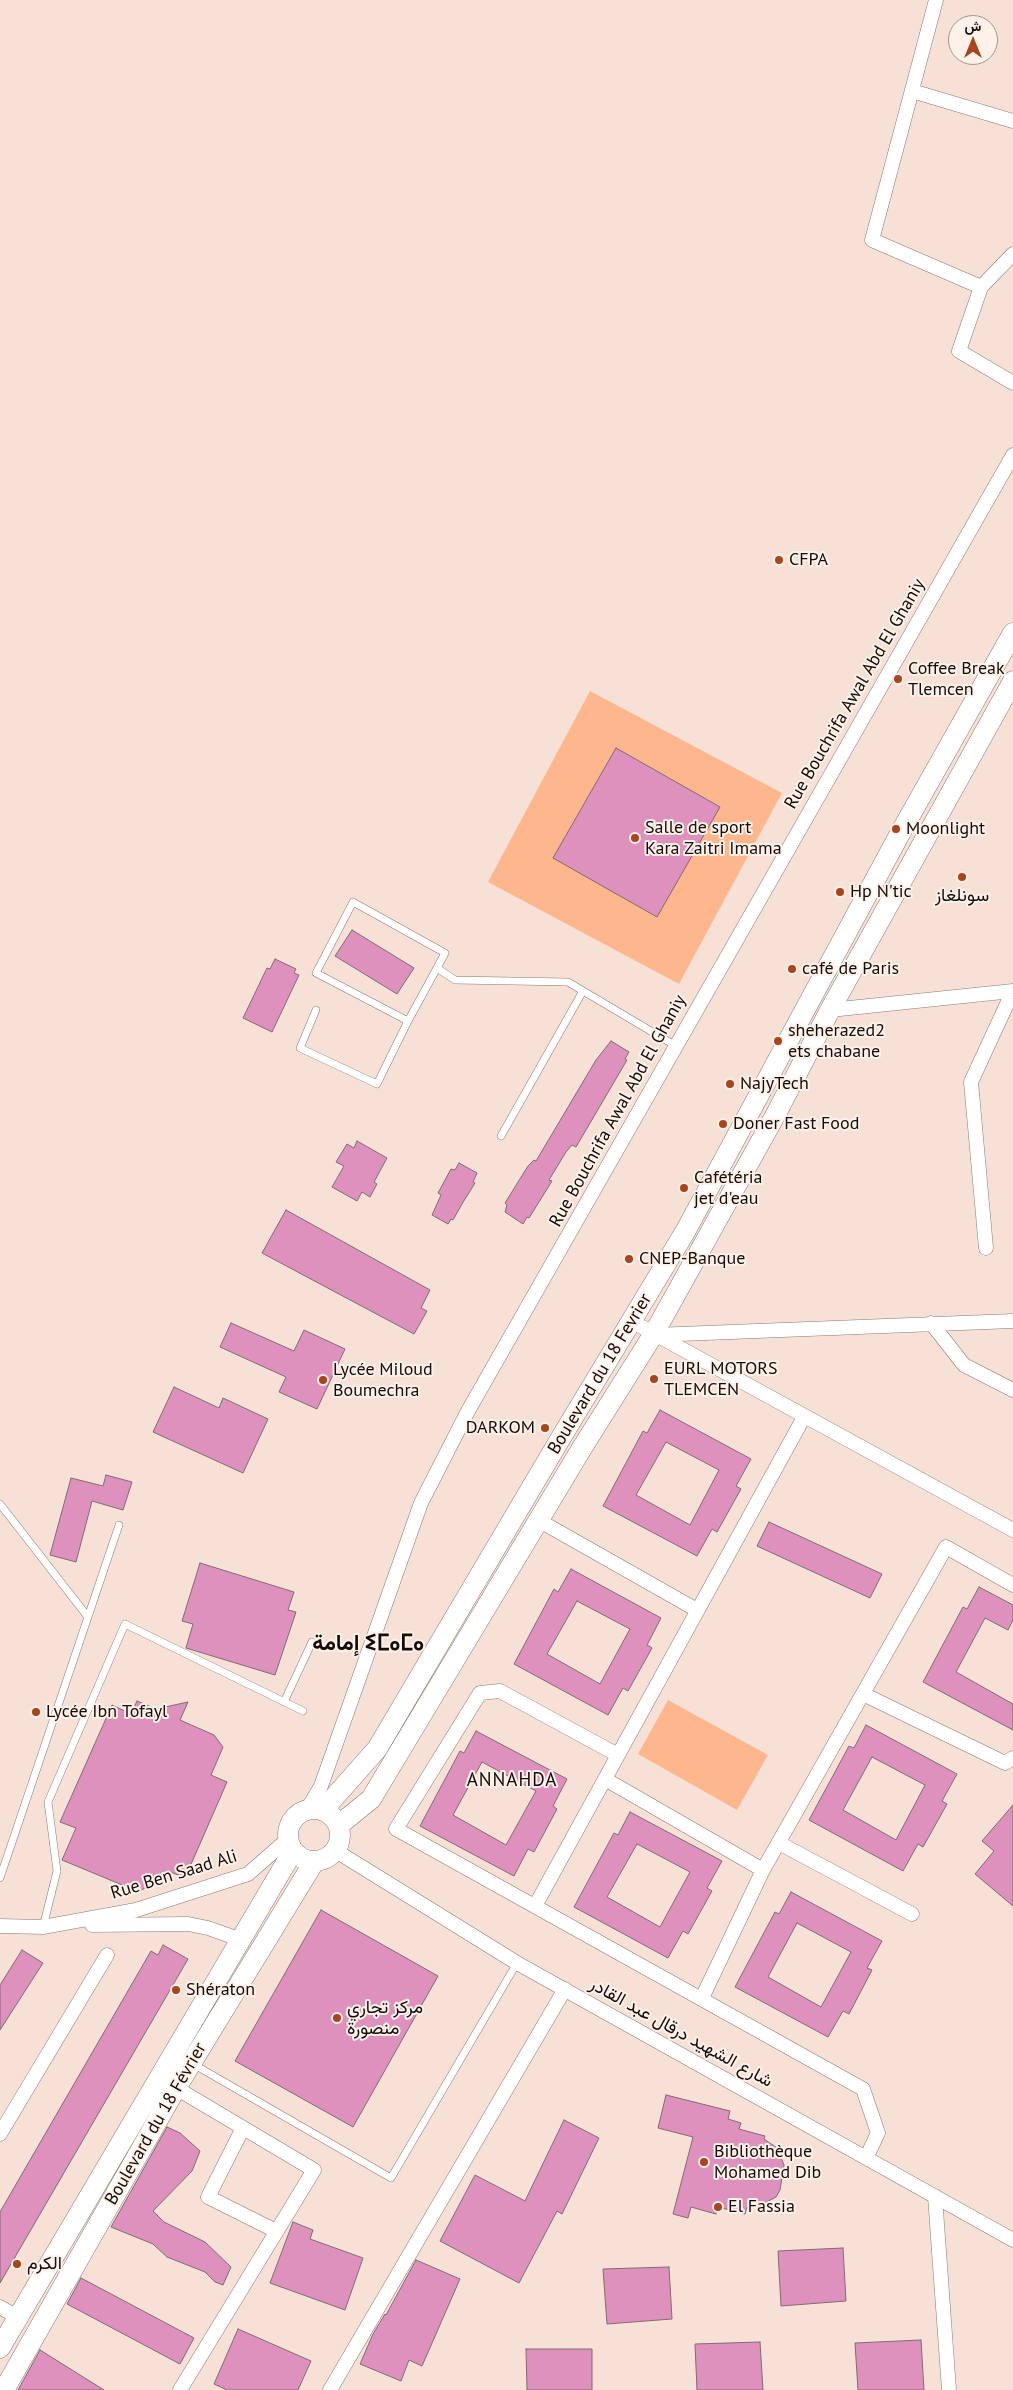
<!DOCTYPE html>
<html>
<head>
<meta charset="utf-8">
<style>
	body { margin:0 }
	#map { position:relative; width:1013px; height:2390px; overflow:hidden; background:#f7e1d6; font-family:"PT Sans",Vazirmatn,sans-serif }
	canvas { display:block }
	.north { position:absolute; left:948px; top:15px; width:50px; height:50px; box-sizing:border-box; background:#fef1e9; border:1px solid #a0958f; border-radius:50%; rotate:0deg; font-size:14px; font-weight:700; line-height:20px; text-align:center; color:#130c08 }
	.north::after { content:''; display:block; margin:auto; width:18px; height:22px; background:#aa441c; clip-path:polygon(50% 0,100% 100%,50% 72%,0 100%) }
</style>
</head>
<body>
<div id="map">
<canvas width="1013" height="2390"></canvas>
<div class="north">ش</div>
</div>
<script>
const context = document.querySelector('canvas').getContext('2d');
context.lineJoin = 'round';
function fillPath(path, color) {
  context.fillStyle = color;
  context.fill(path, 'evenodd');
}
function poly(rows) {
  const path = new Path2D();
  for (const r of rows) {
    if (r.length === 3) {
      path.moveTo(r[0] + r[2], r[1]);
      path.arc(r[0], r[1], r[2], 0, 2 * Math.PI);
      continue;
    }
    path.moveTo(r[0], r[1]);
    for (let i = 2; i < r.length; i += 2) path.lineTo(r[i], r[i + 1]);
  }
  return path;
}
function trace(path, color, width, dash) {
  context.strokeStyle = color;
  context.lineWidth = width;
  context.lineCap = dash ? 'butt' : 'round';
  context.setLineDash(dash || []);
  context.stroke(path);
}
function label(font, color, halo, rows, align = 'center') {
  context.font = font + ' "PT Sans",Vazirmatn,"Noto Sans Tifinagh",sans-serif';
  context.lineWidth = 4;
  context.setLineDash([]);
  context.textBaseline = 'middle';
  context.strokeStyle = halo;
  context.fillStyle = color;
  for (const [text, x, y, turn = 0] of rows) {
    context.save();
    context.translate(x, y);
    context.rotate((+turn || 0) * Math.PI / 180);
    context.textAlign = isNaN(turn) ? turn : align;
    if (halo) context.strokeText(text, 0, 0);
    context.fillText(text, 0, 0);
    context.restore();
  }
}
fillPath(poly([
	[590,691,782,793,679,984,488,882],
	[668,1700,768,1755,737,1810,638,1754]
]), '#feb68d');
const building = poly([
	[616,748,720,807,657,917,553,858,616,748],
	[352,930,414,968,397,994,335,956,352,930],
	[275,959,296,969,294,973,299,975,272,1032,243,1018,267,968,270,969,275,959],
	[611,1041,629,1052,625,1059,627,1060,576,1147,572,1145,566,1152,549,1180,552,1181,529,1218,527,1217,523,1224,505,1212,507,1205,505,1203,528,1166,534,1160,536,1161,596,1060,611,1041],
	[357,1141,387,1158,374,1182,377,1184,370,1197,362,1192,357,1201,332,1187,344,1166,336,1162,347,1144,354,1148,357,1141],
	[459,1163,477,1173,473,1182,475,1183,462,1204,453,1220,451,1219,448,1224,432,1215,441,1195,438,1193,451,1169,455,1170,459,1163],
	[286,1210,430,1290,421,1308,427,1311,414,1334,262,1253,286,1210],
	[231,1323,294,1351,304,1330,345,1349,317,1409,279,1392,286,1377,220,1347,231,1323],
	[174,1387,219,1408,223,1398,268,1419,243,1473,153,1432,174,1387],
	[660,1410,751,1459,736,1486,741,1489,717,1532,712,1529,697,1556,603,1506,643,1431,647,1433,660,1410],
	[666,1442,719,1470,690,1525,636,1495,666,1442],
	[106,1475,132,1482,123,1510,92,1501,76,1562,50,1555,71,1478,103,1486,106,1475],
	[769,1522,882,1574,870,1598,757,1546,769,1522],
	[200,1563,294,1592,288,1610,296,1612,275,1675,186,1648,193,1624,182,1621,200,1563],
	[571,1569,661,1618,647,1645,652,1648,628,1691,623,1688,608,1715,514,1664,554,1589,558,1592,571,1569],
	[577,1601,630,1629,600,1684,547,1654,577,1601],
	[979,1587,1013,1605,1013,1620,1008,1630,985,1618,956,1672,1013,1704,1013,1730,923,1682,963,1607,967,1609,979,1587],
	[137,1701,156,1709,188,1702,180,1720,214,1735,223,1747,211,1775,227,1782,185,1878,171,1872,167,1880,152,1883,139,1892,62,1860,76,1828,60,1822,112,1705,131,1714,137,1701],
	[866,1725,957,1774,942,1801,947,1804,923,1847,918,1844,903,1871,809,1820,849,1746,854,1748,866,1725],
	[872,1757,925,1785,896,1840,843,1810,872,1757],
	[476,1731,567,1779,553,1806,557,1809,534,1852,528,1849,514,1876,420,1826,460,1751,464,1753,476,1731],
	[482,1762,536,1791,506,1845,453,1815,482,1762],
	[1013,1805,1013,1906,975,1874,994,1851,982,1841,1013,1805],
	[630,1812,722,1861,707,1888,712,1891,688,1934,683,1931,668,1958,574,1907,614,1833,618,1835,630,1812],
	[637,1844,690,1872,660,1927,607,1897,637,1844],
	[791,1892,882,1941,867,1968,872,1970,849,2014,843,2011,828,2037,735,1987,775,1912,779,1914,791,1892],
	[797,1923,851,1952,821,2007,768,1977,797,1923],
	[321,1910,438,1976,353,2127,235,2061,321,1910],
	[163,1945,188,1959,0,2283,0,2212,151,1951,158,1955,163,1945],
	[22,1950,43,1963,0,2030,0,1985,22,1950],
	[666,2095,730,2111,728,2119,741,2123,739,2129,765,2136,764,2139,777,2148,784,2165,780,2190,776,2197,759,2206,747,2207,745,2214,718,2207,716,2214,691,2207,688,2218,673,2214,693,2137,658,2128,666,2095],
	[564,2120,599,2138,562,2214,557,2211,519,2283,440,2241,475,2175,525,2201,564,2120],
	[167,2127,180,2133,200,2151,192,2171,153,2211,164,2222,205,2242,231,2267,223,2285,215,2282,205,2272,167,2257,153,2244,111,2227,167,2127],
	[293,2222,313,2230,310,2239,363,2258,345,2310,270,2283,293,2222],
	[843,2248,846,2301,781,2306,778,2251,843,2248],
	[416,2260,460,2279,422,2366,409,2360,401,2381,360,2364,373,2334,385,2314,386,2315,416,2260],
	[669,2267,672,2319,607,2324,603,2269,669,2267],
	[81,2278,194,2338,180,2364,67,2304,81,2278],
	[238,2329,311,2361,298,2390,227,2390,214,2384,238,2329],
	[921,2340,924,2390,858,2390,855,2343,921,2340],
	[760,2342,763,2390,697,2390,695,2344,760,2342],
	[526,2349,592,2349,592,2390,527,2390,526,2349],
	[40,2350,104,2390,18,2390,40,2350]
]);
fillPath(building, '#de91bc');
trace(building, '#7e6b75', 1);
const service = poly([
	[437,968,408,1021,316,973,353,902,445,953,437,968,455,980,568,982,676,1046],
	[316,1010,300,1048,377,1084,408,1021],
	[501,1136,583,991],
	[0,1504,88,1617],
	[284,1702,312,1642],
	[0,1878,119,1525],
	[43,1927,57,1871,48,1802,125,1624,303,1711],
	[193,2064,391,2178,517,1963]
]);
const minor = poly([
	[936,0,872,240,981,287],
	[912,91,1013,121],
	[1013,254,981,287,959,351,1013,383],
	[830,1010,1013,991],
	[986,1248,971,1082,1013,991],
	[631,1321,1013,1530],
	[931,1323,964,1365,1013,1390],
	[654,1335,1013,1321],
	[538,1520,697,1610],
	[863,1694,1005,1763,1013,1758],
	[618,1755,500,1691,480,1693,396,1829,863,2089,878,2133,866,2158],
	[605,1779,763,1870],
	[307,1810,321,1786,421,1503,468,1411,1013,455],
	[779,1843,912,1914],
	[336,1851,517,1963,1013,2240],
	[535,1906,804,1417],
	[92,1925,188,1924,208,1928,239,1939],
	[0,1926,43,1927,136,1910,248,1874,288,1839],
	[702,1998,763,1870,946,1547,1013,1585],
	[176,2088,314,2170,180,2390],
	[243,2128,208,2197,276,2231],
	[0,2134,107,1955],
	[935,2196,949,2390],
	[0,2307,17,2317],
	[330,2390,565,1989]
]);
const secondary = poly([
	[314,1835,26],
	[323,1810,377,1749,559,1441,685,1232,903,828,1013,633],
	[339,1825,371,1799,582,1448,653,1335,776,1114,830,1010,1013,681],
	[0,2348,293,1851],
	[4,2390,176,2088,314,1862]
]);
trace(service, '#8c796e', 8);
trace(minor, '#8c796e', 15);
trace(secondary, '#8c796e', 21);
trace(service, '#fff', 7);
trace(minor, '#fff', 14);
trace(secondary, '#fff', 20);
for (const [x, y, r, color] of [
	[779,560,5,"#aa441c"],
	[898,679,5,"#aa441c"],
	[896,829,5,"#aa441c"],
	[635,838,5,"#aa441c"],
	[962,877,5,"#aa441c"],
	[840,892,5,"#aa441c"],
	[792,969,5,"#aa441c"],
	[778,1041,5,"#aa441c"],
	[730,1084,5,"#aa441c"],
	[723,1124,5,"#aa441c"],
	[684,1188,5,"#aa441c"],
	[629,1259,5,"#aa441c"],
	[654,1379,5,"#aa441c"],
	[323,1380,5,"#aa441c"],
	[545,1428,5,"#aa441c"],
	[36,1712,5,"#aa441c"],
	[176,1990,5,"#aa441c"],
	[337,2018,5,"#aa441c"],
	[704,2162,5,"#aa441c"],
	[718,2207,5,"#aa441c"],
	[17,2264,5,"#aa441c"]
]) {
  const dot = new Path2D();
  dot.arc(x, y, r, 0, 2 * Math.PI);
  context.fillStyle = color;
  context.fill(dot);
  trace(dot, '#fef1e9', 2);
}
label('18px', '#130c08', '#fef1e9', [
	["CFPA",789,560],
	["Coffee Break",908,669],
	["Tlemcen",908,690],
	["Salle de sport",645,828],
	["Kara Zaitri Imama",645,849],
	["Moonlight",906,829],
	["Hp N'tic",850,892],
	["سونلغاز",962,896,"center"],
	["café de Paris",802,969],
	["sheherazed2",788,1031],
	["ets chabane",788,1052],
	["NajyTech",740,1084],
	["Doner Fast Food",733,1124],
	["Cafétéria",694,1178],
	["jet d'eau",694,1199],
	["CNEP-Banque",639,1259],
	["EURL MOTORS",664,1369],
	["TLEMCEN",664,1390],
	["Lycée Miloud",333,1370],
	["Boumechra",333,1391],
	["DARKOM",535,1428,"right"],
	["Lycée Ibn Tofayl",46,1712],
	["Shératon",186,1990],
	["مركز تجاري",347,2008],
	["منصورة",347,2029],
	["Bibliothèque",714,2152],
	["Mohamed Dib",714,2173],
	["El Fassia",728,2207],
	["الكرم",27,2264]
], 'left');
label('18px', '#130c08', '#fef1e9', [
	["Rue Bouchrifa Awal Abd El Ghaniy",855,694,-60],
	["Rue Bouchrifa Awal Abd El Ghaniy",618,1111,-61],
	["Boulevard du 18 Fevrier",600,1374,-59],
	["Rue Ben Saad Ali",174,1875,-17],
	["شارع الشهيد درقال عبد القادر",681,2033,29],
	["Boulevard du 18 Février",156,2124,-60]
]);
context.letterSpacing = '1px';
label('19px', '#130c08', '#fef1e9', [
	["ANNAHDA",512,1781]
]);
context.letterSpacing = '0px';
label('bold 22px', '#130c08', '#fef1e9', [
	["إمامة ⵉⵎⴰⵎⴰ",368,1644]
]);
</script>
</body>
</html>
